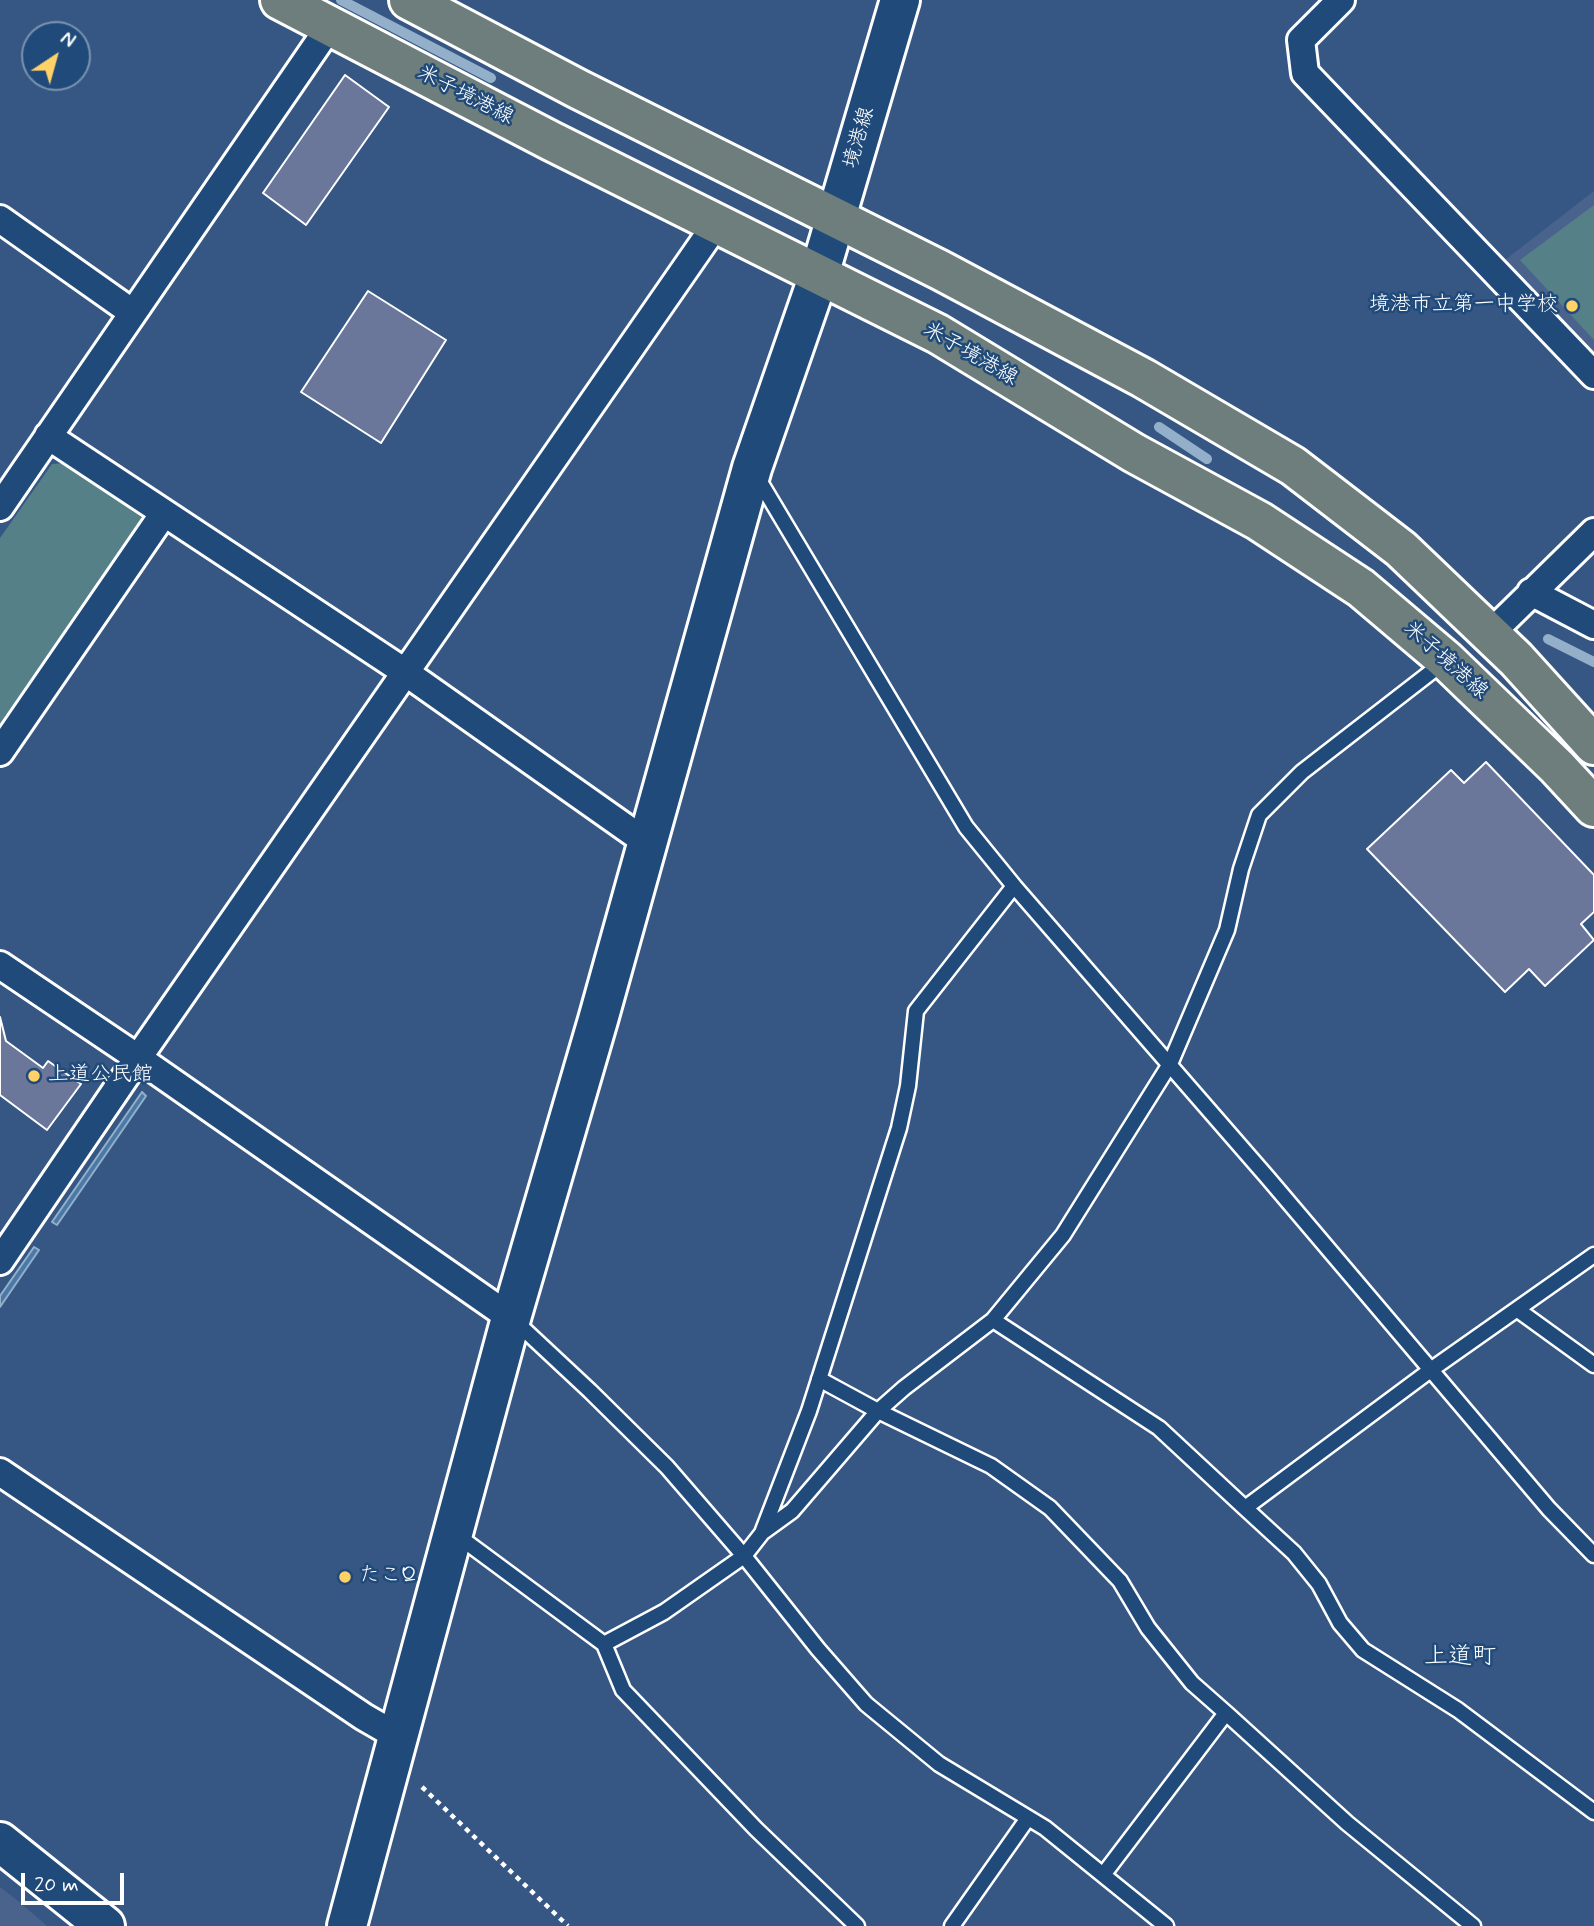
<!DOCTYPE html>
<html>
<head>
<meta charset="utf-8">
<style>
	body { margin:0 }
	#map { position:relative; width:1594px; height:1926px; overflow:hidden; background:#365784; font-family:Mynerve,sans-serif }
	canvas { display:block }
	.north { position:absolute; left:21px; top:21px; width:70px; height:70px; box-sizing:border-box; background:#1f4a7a; border:2px solid #7992af; border-radius:50%; rotate:36deg; font-size:19px; font-weight:700; line-height:28px; text-align:center; color:#fff }
	.north::after { content:''; display:block; margin:auto; width:24px; height:32px; background:#ffd166; clip-path:polygon(50% 0,100% 100%,50% 72%,0 100%) }
	.scale { position:absolute; left:21px; top:1873px; width:103px; height:32px; box-sizing:border-box; border:4px solid #fff; border-top:0; padding-left:9px; font-size:21px; line-height:24px; white-space:nowrap; color:#fff; -webkit-text-stroke:5px #1f4a7a; paint-order:stroke }
</style>
</head>
<body>
<div id="map">
<canvas width="1594" height="1926"></canvas>
<div class="north">N</div>
<div class="scale">20 m</div>
</div>
<script>
const context = document.querySelector('canvas').getContext('2d');
context.lineJoin = 'round';
function fillPath(path, color) {
  context.fillStyle = color;
  context.fill(path, 'evenodd');
}
function poly(rows) {
  const path = new Path2D();
  for (const r of rows) {
    path.moveTo(r[0], r[1]);
    for (let i = 2; i < r.length; i += 2) path.lineTo(r[i], r[i + 1]);
  }
  return path;
}
function trace(path, color, width, dash) {
  context.strokeStyle = color;
  context.lineWidth = width;
  context.lineCap = dash ? 'butt' : 'round';
  context.setLineDash(dash || []);
  context.stroke(path);
}
function label(font, color, halo, rows, align = 'center') {
  context.font = font + ' Mynerve,"Klee One",sans-serif';
  context.lineWidth = 5;
  context.setLineDash([]);
  context.textBaseline = 'middle';
  context.strokeStyle = halo;
  context.fillStyle = color;
  for (const [text, x, y, turn = 0] of rows) {
    context.save();
    context.translate(x, y);
    context.rotate((+turn || 0) * Math.PI / 180);
    context.textAlign = isNaN(turn) ? turn : align;
    if (halo) context.strokeText(text, 0, 0);
    context.fillText(text, 0, 0);
    context.restore();
  }
}
fillPath(poly([
	[1594,191,1594,352,1505,260],
	[0,1887,18,1901,47,1926,0,1926]
]), '#4a638d');
fillPath(poly([
	[1594,205,1594,340,1520,260],
	[66,463,141,517,142,530,0,736,0,538,52,464]
]), '#558087');
const water = poly([
	[142,1092,146,1096,57,1225,52,1222,142,1092],
	[34,1247,39,1250,0,1307,0,1296,34,1247]
]);
fillPath(water, '#4b79a7');
trace(water, '#93afca', 2);
trace(poly([
	[341,0,491,78],
	[1159,427,1207,459],
	[1548,639,1594,662]
]), '#93afca', 10);
const building = poly([
	[345,75,389,107,306,225,263,193,345,75],
	[368,291,446,340,381,443,301,392,368,291],
	[1486,762,1594,875,1594,912,1581,924,1594,940,1545,986,1529,969,1505,992,1367,849,1451,770,1464,783,1486,762],
	[0,1017,6,1041,43,1068,48,1061,81,1084,47,1130,0,1095,0,1017]
]);
fillPath(building, '#6b769b');
trace(building, '#fff', 2);
const lane = poly([
	[1014,886,1268,1178,1549,1509,1594,1555],
	[1518,1310,1594,1365],
	[993,1320,1063,1235,1170,1064,1227,930,1241,869,1259,815,1302,772,1444,662],
	[515,1321,590,1391,667,1467,744,1556,818,1649,866,1704,939,1764,1045,1828,1166,1926],
	[819,1379,878,1411,991,1466,1050,1508,1120,1581,1148,1628,1192,1683,1226,1713,1103,1875],
	[1245,1508,1294,1553,1319,1584,1340,1623,1363,1650,1458,1710,1594,1812],
	[763,1532,792,1511,878,1411,904,1388,993,1320,1159,1428,1245,1508,1432,1369,1594,1255],
	[454,1533,604,1644,664,1612,744,1556,762,1533,809,1411,899,1128,908,1086,916,1011,1014,886,966,827,756,475],
	[604,1644,623,1690,756,1829,857,1926],
	[1226,1713,1347,1823,1473,1926],
	[952,1926,1028,1818]
]);
const street = poly([
	[1341,0,1301,40,1305,73,1594,375],
	[0,219,133,313],
	[48,436,405,672,646,842],
	[0,507,330,26],
	[1531,592,1594,625],
	[1490,634,1594,532],
	[0,752,164,513],
	[0,965,138,1058,511,1318],
	[0,1261,138,1058,717,223],
	[0,1472,364,1717,397,1736]
]);
const secondary = poly([
	[0,1842,105,1926],
	[347,1926,511,1318,598,1020,752,468,819,275,900,0]
]);
const primary = poly([
	[280,0,551,141,938,334,1134,453,1259,521,1361,588,1446,660,1557,767,1594,807],
	[409,0,578,89,940,270,1143,378,1293,466,1401,549,1516,659,1594,745]
]);
trace(lane, '#fff', 19);
trace(street, '#fff', 32);
trace(secondary, '#fff', 44);
trace(primary, '#fff', 44);
trace(poly([
	[422,1787,568,1926]
]), '#fff', 4.5, [5, 5]);
trace(lane, '#1f4a7a', 14);
trace(street, '#1f4a7a', 26);
trace(secondary, '#1f4a7a', 38);
trace(primary, '#6d7e7c', 38);
for (const [x, y, r, color] of [
	[1572,306,7,"#ffd166"],
	[34,1076,7,"#ffd166"],
	[345,1577,7,"#ffd166"]
]) {
  const dot = new Path2D();
  dot.arc(x, y, r, 0, 2 * Math.PI);
  context.fillStyle = color;
  context.fill(dot);
  trace(dot, '#1f4a7a', 2.5);
}
label('21px', '#fff', '#1f4a7a', [
	["米子境港線",465,96,27],
	["境港線",860,138,-74],
	["米子境港線",970,355,30],
	["米子境港線",1445,661,42]
]);
label('21px', '#fff', '#1f4a7a', [
	["境港市立第一中学校",1558,306,"right"],
	["上道公民館",48,1076],
	["たこQ",359,1577]
], 'left');
label('24px', '#fff', '#1f4a7a', [
	["上道町",1460,1658]
]);
</script>
</body>
</html>
